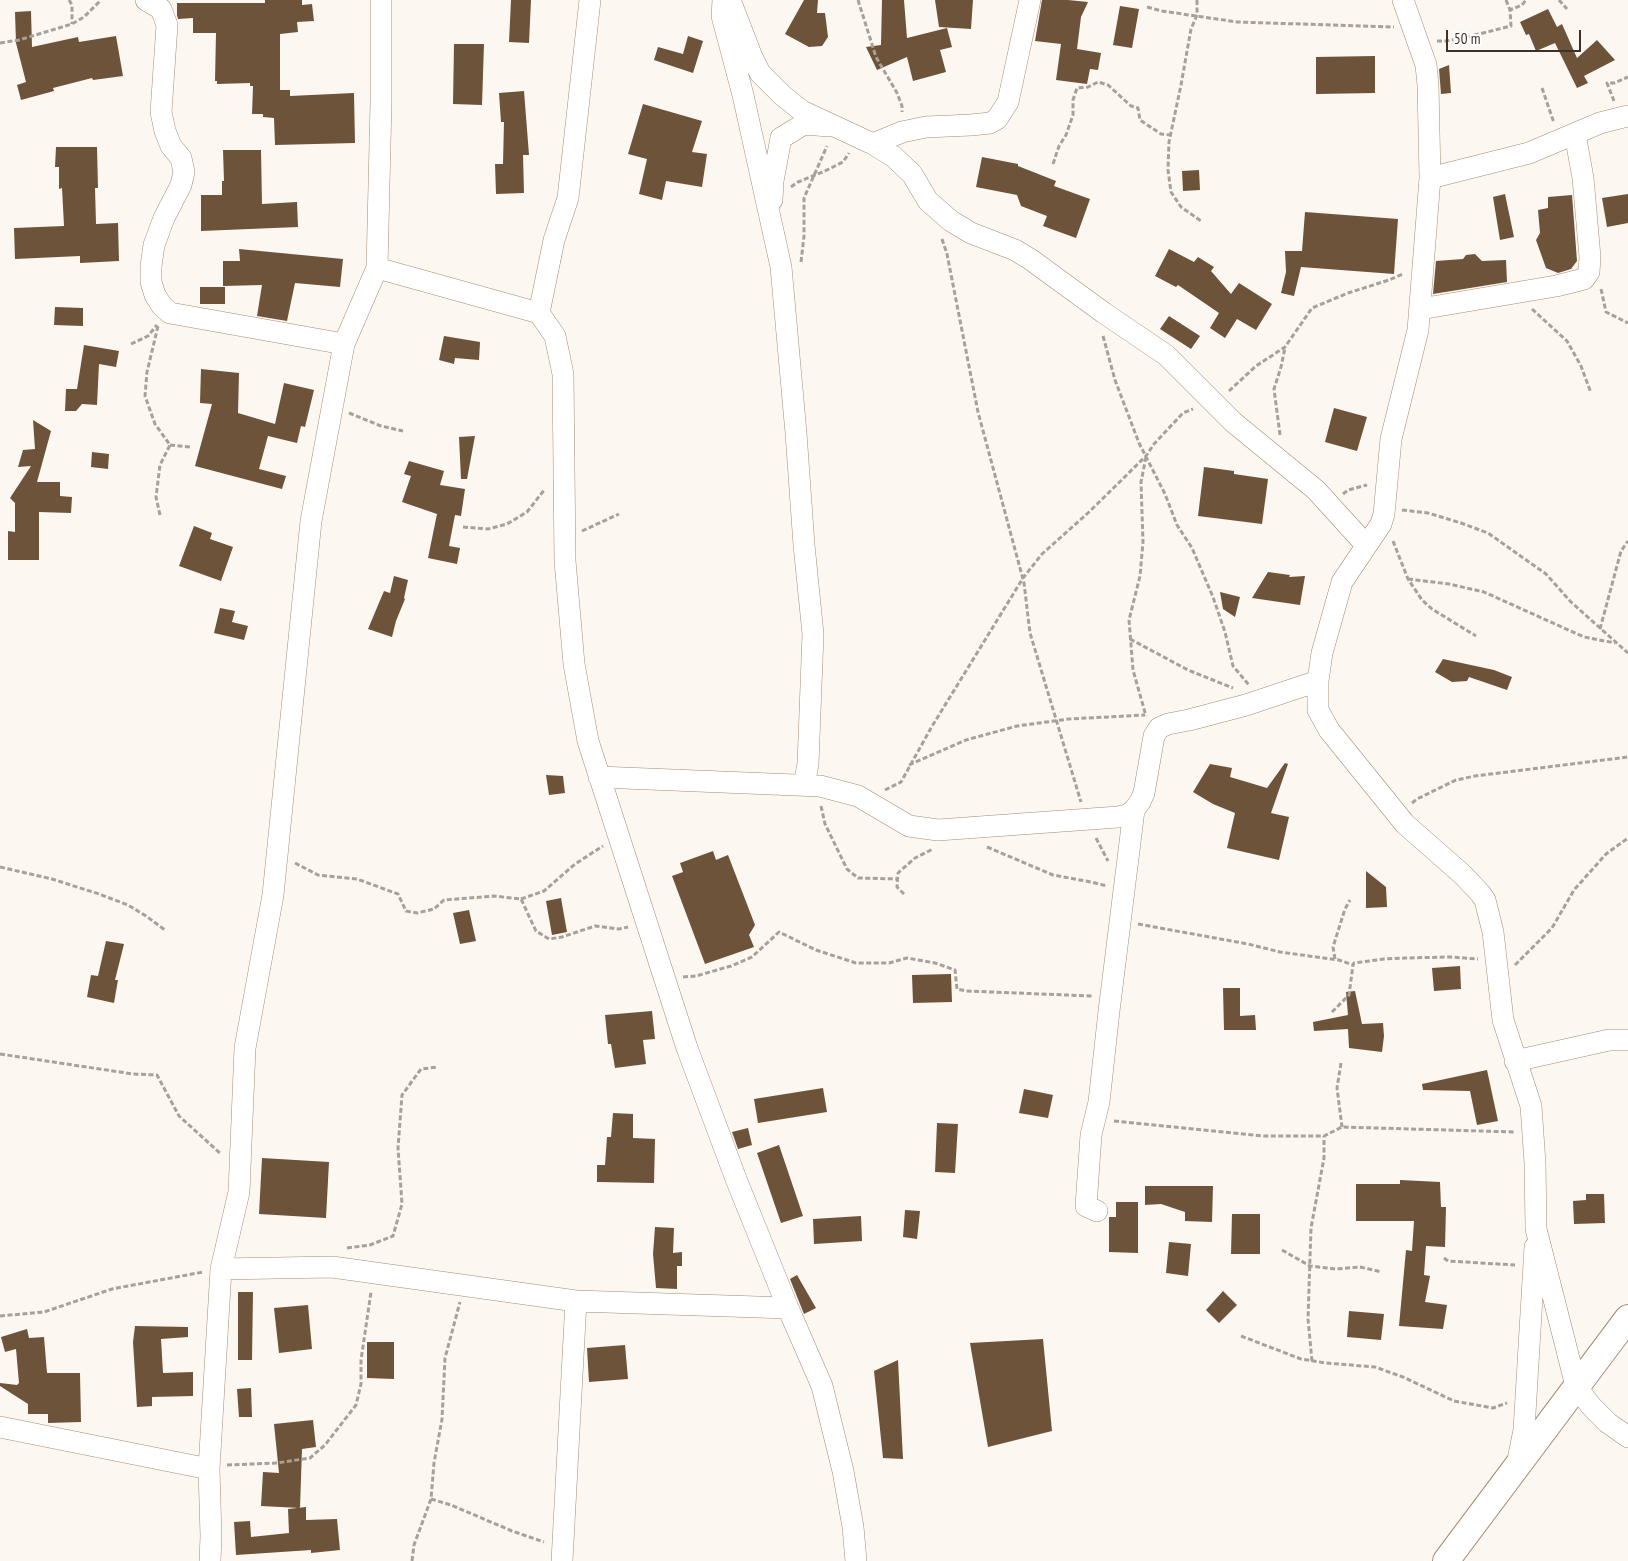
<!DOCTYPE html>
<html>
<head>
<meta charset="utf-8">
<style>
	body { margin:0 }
	#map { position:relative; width:1628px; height:1561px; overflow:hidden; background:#fdf7f1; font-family:"PT Sans Narrow",sans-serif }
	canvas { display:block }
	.scale { position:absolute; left:1446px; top:30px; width:135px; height:22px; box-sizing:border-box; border:2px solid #3d3227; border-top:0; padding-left:6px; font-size:15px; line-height:18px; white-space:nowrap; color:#3d3227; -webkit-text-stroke:4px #fff; paint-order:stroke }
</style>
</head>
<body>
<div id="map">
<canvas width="1628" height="1561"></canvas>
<div class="scale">50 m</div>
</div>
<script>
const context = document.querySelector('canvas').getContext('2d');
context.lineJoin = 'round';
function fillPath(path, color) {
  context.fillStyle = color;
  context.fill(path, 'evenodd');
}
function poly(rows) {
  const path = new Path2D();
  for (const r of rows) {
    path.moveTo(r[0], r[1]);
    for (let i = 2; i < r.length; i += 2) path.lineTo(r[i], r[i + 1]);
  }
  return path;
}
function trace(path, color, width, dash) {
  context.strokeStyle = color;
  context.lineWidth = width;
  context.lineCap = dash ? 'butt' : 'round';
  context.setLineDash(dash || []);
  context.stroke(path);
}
fillPath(poly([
	[265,0,302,0,302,5,312,4,314,21,297,22,298,32,280,34,280,90,290,90,290,96,354,93,355,143,275,145,274,118,263,117,263,114,252,114,253,86,250,86,250,83,217,84,217,81,215,81,216,33,193,33,193,18,178,19,177,15,177,3,265,3],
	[511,0,531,0,529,43,509,42],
	[804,0,818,0,817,13,825,13,828,37,822,46,809,47,785,34],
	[882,0,904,0,907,38,947,28,952,47,940,50,946,72,913,81,907,57,877,70,866,47,881,45],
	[935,0,973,0,971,29,939,27],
	[1042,0,1068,0,1088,2,1081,17,1077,49,1101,53,1098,70,1090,69,1087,84,1056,80,1061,44,1035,41],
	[1120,6,1139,9,1132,48,1113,45],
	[1548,9,1557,27,1562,24,1577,58,1597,40,1615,60,1584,76,1588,83,1577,88,1555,43,1536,51,1529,34,1526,35,1520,22],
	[31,11,32,47,78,37,79,42,116,36,123,76,93,80,92,78,53,88,54,91,21,100,17,85,26,82,16,43,15,12],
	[688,36,703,41,693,73,654,60,658,47,683,54],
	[454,44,484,44,482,105,453,104],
	[1375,56,1375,93,1316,94,1316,57],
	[1449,65,1451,93,1441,94,1439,69],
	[524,91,529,155,523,155,524,193,496,194,495,164,503,164,504,122,501,122,499,93],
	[643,104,702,121,692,152,707,154,702,187,666,181,662,200,639,194,647,159,628,154],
	[56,147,97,147,98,188,95,188,96,224,118,223,119,261,80,263,80,256,15,259,14,228,64,226,62,188,59,189,59,167,55,167],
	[223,150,261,150,262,204,297,202,298,227,201,231,201,195,222,195,222,181,224,181],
	[982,157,1018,164,1018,166,1056,181,1054,186,1090,199,1076,238,1043,226,1047,216,1021,206,1017,195,976,187],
	[1199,170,1200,190,1183,191,1182,171],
	[1505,194,1514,237,1500,240,1493,197],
	[1628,194,1628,223,1607,227,1602,198],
	[1572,195,1577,261,1571,269,1558,273,1546,268,1536,240,1540,233,1538,210,1548,208,1548,197],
	[1305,212,1398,219,1394,274,1301,267,1294,296,1281,293,1286,272,1285,251,1302,251],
	[239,249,343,259,340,287,295,283,287,321,257,316,262,285,223,286,223,261,240,261],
	[1169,249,1194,262,1198,257,1214,267,1211,271,1231,294,1239,283,1272,304,1256,330,1237,319,1225,338,1210,328,1219,313,1178,285,1176,287,1155,276],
	[1475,254,1482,261,1506,260,1507,282,1433,294,1436,261,1463,259,1466,255],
	[200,287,225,287,225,304,200,304],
	[55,307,83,308,83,326,54,325],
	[1169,316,1200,336,1191,349,1160,329],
	[444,336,480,342,479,360,455,358,454,364,439,360],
	[84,345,119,351,116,367,99,364,97,405,82,404,76,411,65,411,66,389,77,389],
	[201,369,239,373,238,413,275,424,284,383,314,390,305,427,301,426,297,443,268,436,259,469,286,476,282,489,195,466,212,404,200,403],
	[1334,408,1367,417,1357,451,1325,442],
	[33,420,51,431,37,482,60,482,60,496,72,497,71,513,39,512,39,560,8,560,8,531,15,532,15,503,10,498,31,466,18,467,23,450,35,449],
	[475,436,467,479,461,479,459,437],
	[92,452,109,454,108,469,91,467],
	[409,461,444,471,440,485,465,489,461,516,455,515,449,546,460,548,457,564,428,558,437,514,402,502,411,476,404,474],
	[1204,467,1234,471,1234,474,1268,479,1262,524,1198,516],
	[194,526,212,533,210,539,233,547,221,581,179,566],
	[1268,572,1290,575,1289,577,1305,576,1300,605,1252,598],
	[394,576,408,580,404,598,405,599,396,621,392,637,368,629,384,591,390,593],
	[1220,592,1240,597,1235,617,1223,609],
	[220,608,235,611,232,622,248,626,244,640,214,633],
	[1443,659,1494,670,1512,677,1507,690,1469,677,1467,681,1452,682,1435,672],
	[1285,763,1288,764,1271,813,1289,817,1279,860,1227,848,1235,813,1213,804,1193,792,1210,764,1232,768,1230,777,1267,788],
	[546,775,563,776,565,793,549,795],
	[713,851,716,860,728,855,755,925,749,935,754,947,705,964,672,876,683,872,680,863],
	[1366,871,1386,887,1387,907,1366,908],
	[561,898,567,932,552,935,546,901],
	[469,910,476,941,460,944,453,913],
	[106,941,124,944,115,980,118,980,114,1003,87,997,91,975,98,976],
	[1460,966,1461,989,1434,991,1432,968],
	[951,974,952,1002,913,1003,912,975],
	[1223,988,1240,988,1240,1016,1255,1015,1256,1030,1224,1030],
	[1355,991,1362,1024,1383,1023,1384,1036,1382,1052,1349,1048,1348,1029,1314,1031,1313,1022,1348,1015,1346,992],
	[652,1011,655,1039,643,1040,646,1064,615,1068,611,1044,608,1044,605,1015],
	[1487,1070,1498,1121,1477,1125,1470,1091,1423,1090,1422,1084],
	[823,1088,827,1112,758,1123,754,1099],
	[1024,1089,1053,1095,1048,1118,1019,1113],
	[613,1113,633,1114,633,1138,655,1139,654,1183,597,1182,597,1165,605,1165,607,1137,611,1137],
	[937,1123,958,1124,955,1173,935,1172],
	[748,1128,752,1145,738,1149,732,1132],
	[779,1145,803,1216,781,1223,757,1153],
	[262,1158,329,1162,326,1218,259,1214],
	[1400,1180,1440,1182,1441,1207,1446,1207,1445,1247,1426,1246,1424,1275,1430,1276,1425,1302,1447,1305,1443,1329,1399,1326,1406,1250,1412,1251,1414,1221,1356,1221,1356,1184,1400,1184],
	[1145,1186,1213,1186,1212,1222,1185,1221,1185,1212,1161,1204,1145,1205],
	[1586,1194,1604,1194,1605,1223,1574,1224,1573,1201,1586,1200],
	[1116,1202,1138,1202,1138,1253,1109,1252,1109,1217,1116,1217],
	[905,1210,920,1211,917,1239,903,1237],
	[1232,1214,1260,1214,1260,1254,1231,1254],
	[861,1216,862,1241,814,1244,813,1219],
	[655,1227,674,1228,673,1253,682,1252,682,1266,677,1266,677,1289,656,1288,653,1254],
	[1169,1242,1191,1244,1188,1276,1166,1273],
	[797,1275,816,1308,804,1314,790,1279],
	[1223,1291,1237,1305,1219,1323,1206,1310],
	[238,1292,253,1292,252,1360,238,1360],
	[308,1305,312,1349,279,1353,274,1308],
	[1349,1311,1384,1314,1381,1340,1347,1337],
	[135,1326,188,1327,188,1337,161,1339,163,1373,193,1372,193,1396,152,1397,152,1406,137,1407,133,1342],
	[27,1329,29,1338,44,1337,47,1373,80,1373,81,1422,48,1423,48,1414,28,1414,28,1404,0,1386,0,1383,17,1385,19,1383,16,1349,5,1352,1,1337],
	[1043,1339,1052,1431,988,1447,970,1343],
	[367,1342,394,1342,394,1379,367,1378],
	[625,1345,628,1379,589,1382,587,1348],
	[898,1360,903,1459,883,1458,874,1371],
	[251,1388,252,1417,239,1417,237,1389],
	[313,1420,316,1447,302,1449,300,1508,261,1506,263,1472,279,1473,274,1424],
	[306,1507,306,1520,337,1519,340,1550,311,1553,311,1550,236,1555,234,1522,250,1521,251,1537,289,1533,288,1509]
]), '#6c533a');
const minor = poly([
	[146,0,161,9,167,25,161,112,165,131,171,146,181,158,184,172,181,185,164,218,154,245,151,266,151,282,155,295,162,306,170,313,344,344],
	[723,0,722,16,743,95,781,267,796,433,804,545,813,634,808,764,804,785],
	[730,0,752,57,760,73,782,95,802,111,873,144,894,157,912,174,928,201,951,221,971,233,1015,250,1030,259,1104,313,1166,355,1233,422,1316,490,1366,545],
	[1403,0,1426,65,1428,85,1430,178,1418,330,1391,439,1384,514,1381,524,1342,582,1322,653,1318,681,1318,710,1329,730,1405,824,1463,875,1480,893,1485,900,1493,932,1503,1020,1531,1106,1535,1163,1536,1229,1576,1386,1591,1406,1608,1423,1628,1437],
	[873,144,902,132,926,127,971,125,990,123,997,119,1008,102,1030,0],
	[1430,178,1529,153,1600,123,1628,116],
	[772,200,773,181,781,138,804,124,829,126],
	[377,268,539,313,555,336,563,374,565,561,574,664,588,741,687,1048,736,1179,788,1308,822,1386,843,1471,853,1527,856,1561],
	[1420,309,1556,286,1584,279,1589,272,1590,257,1583,178,1575,134],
	[539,313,554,240,568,198,590,0],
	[599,777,820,786,858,796,909,826,938,830,1118,817,1127,815,1134,810,1140,802,1144,793,1154,736,1159,728,1168,724,1189,720,1246,705,1318,681],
	[1515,1061,1609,1040,1628,1040],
	[1097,1211,1086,1206,1091,1135,1099,1102,1109,1011,1134,810],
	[221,1269,332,1267,576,1301,788,1308],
	[0,1427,209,1469],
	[1517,1465,1524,1430,1535,1247],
	[210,1561,211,1536,209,1469,221,1269,239,1192,245,1048,273,895,311,521,344,344,377,268,381,102,381,0],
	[562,1561,576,1301]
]);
const tertiary = poly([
	[1446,1561,1628,1318]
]);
trace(minor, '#a58b70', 22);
trace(tertiary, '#a58b70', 28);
trace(poly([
	[69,0,72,5,72,24],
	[858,0,876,57,897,93,902,106,902,112],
	[1197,0,1197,15,1191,29,1181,85,1169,142,1168,170,1171,192,1181,207,1201,221],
	[1506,0,1510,10],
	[1559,0,1567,9],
	[1147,7,1162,11,1237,22,1394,27],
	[1437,41,1446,41,1463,38,1511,26,1510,10,1522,5,1526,0],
	[0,43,19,40,72,24,84,17,101,0],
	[1542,88,1554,123],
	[1614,101,1607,83,1614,83,1628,77],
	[1053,164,1059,146,1066,135,1073,115,1073,100,1077,88,1088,87,1098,82,1108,85,1131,106,1138,108,1140,120,1161,134,1170,135],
	[791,187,798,182,825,171,843,162,849,153],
	[942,239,947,254,978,412,1024,583,1030,633,1081,802],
	[801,262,804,236,804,198,827,146],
	[1601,289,1606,312,1628,323],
	[1532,309,1567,341,1581,366,1591,393],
	[158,326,147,372,145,396,155,424,170,445,160,465,156,497,160,515],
	[1103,336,1115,380,1139,443,1165,494,1177,525,1192,548,1213,597,1225,632,1233,666,1249,685],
	[131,344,148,336,157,325],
	[1229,391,1256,366,1285,347,1312,308,1348,293,1389,280,1403,274],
	[349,413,381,426,403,431],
	[1280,435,1274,389,1281,367,1285,348],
	[170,445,191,447],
	[1146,457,1141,482,1143,542,1140,576,1129,620,1133,670,1146,716],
	[1343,494,1348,490,1367,485],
	[1402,510,1428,513,1461,523,1488,533,1546,574,1571,602,1628,653],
	[463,527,488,529,507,524,527,512,545,489],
	[582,531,619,514],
	[1393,541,1408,579,1422,600,1432,609,1476,636],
	[1408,579,1449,584,1484,592,1584,637,1615,643],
	[1600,629,1621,551,1628,541],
	[1130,639,1188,670,1233,688],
	[909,765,966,740,1017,726,1069,719,1145,715],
	[885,790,901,782,931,728,1023,578,1042,554,1089,512,1146,456,1154,444,1183,413,1193,409],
	[1412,803,1417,799,1456,780,1475,776,1628,757],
	[821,806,825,824,847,869,858,878,898,879],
	[1096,838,1108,861],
	[987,847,1053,875,1091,882,1107,886],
	[295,863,318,875,357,879,398,894,406,911,417,913,434,909,444,900,494,896,521,899,536,931,549,939,562,937,595,926,619,929,628,927],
	[0,867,52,879,99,894,128,905,146,916,165,930],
	[904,894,897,887,898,873,915,858,933,849],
	[521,899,544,891,575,864,603,846],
	[1138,924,1248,944,1280,952,1339,960,1353,965],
	[1335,959,1333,947,1345,909,1350,900],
	[1515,965,1552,928,1574,890,1606,854,1628,838],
	[683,977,696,976,731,966,752,957,779,932,816,950,856,963,889,963,907,958,935,963,955,970,957,989,966,991,1092,996],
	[1332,1012,1349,995,1353,965,1354,963,1384,959,1405,958,1450,957,1478,959],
	[0,1054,133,1074,157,1075,179,1116,221,1154],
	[1341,1063,1337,1088,1342,1127],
	[1114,1121,1264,1136,1324,1136,1342,1127,1515,1132],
	[347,1248,370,1245,393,1236,402,1204,398,1148,402,1095,421,1069,438,1067],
	[1282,1250,1310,1266,1336,1269,1360,1267,1382,1272],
	[1444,1258,1448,1261,1515,1265],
	[0,1316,44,1312,112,1289,203,1272],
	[1241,1336,1301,1359,1326,1363,1375,1367,1403,1377,1454,1401,1493,1408,1507,1403],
	[1312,1361,1308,1319,1311,1228,1324,1158,1324,1136],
	[227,1465,277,1463,310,1458,325,1445,356,1405,361,1384,361,1360,371,1292],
	[431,1499,451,1505,512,1531,544,1542],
	[412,1561,414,1545,431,1499,434,1463,442,1419,445,1358,460,1302]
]), '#a9a198', 3, [5, 2.5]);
trace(minor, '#fff', 21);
trace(tertiary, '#fff', 26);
</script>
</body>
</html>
